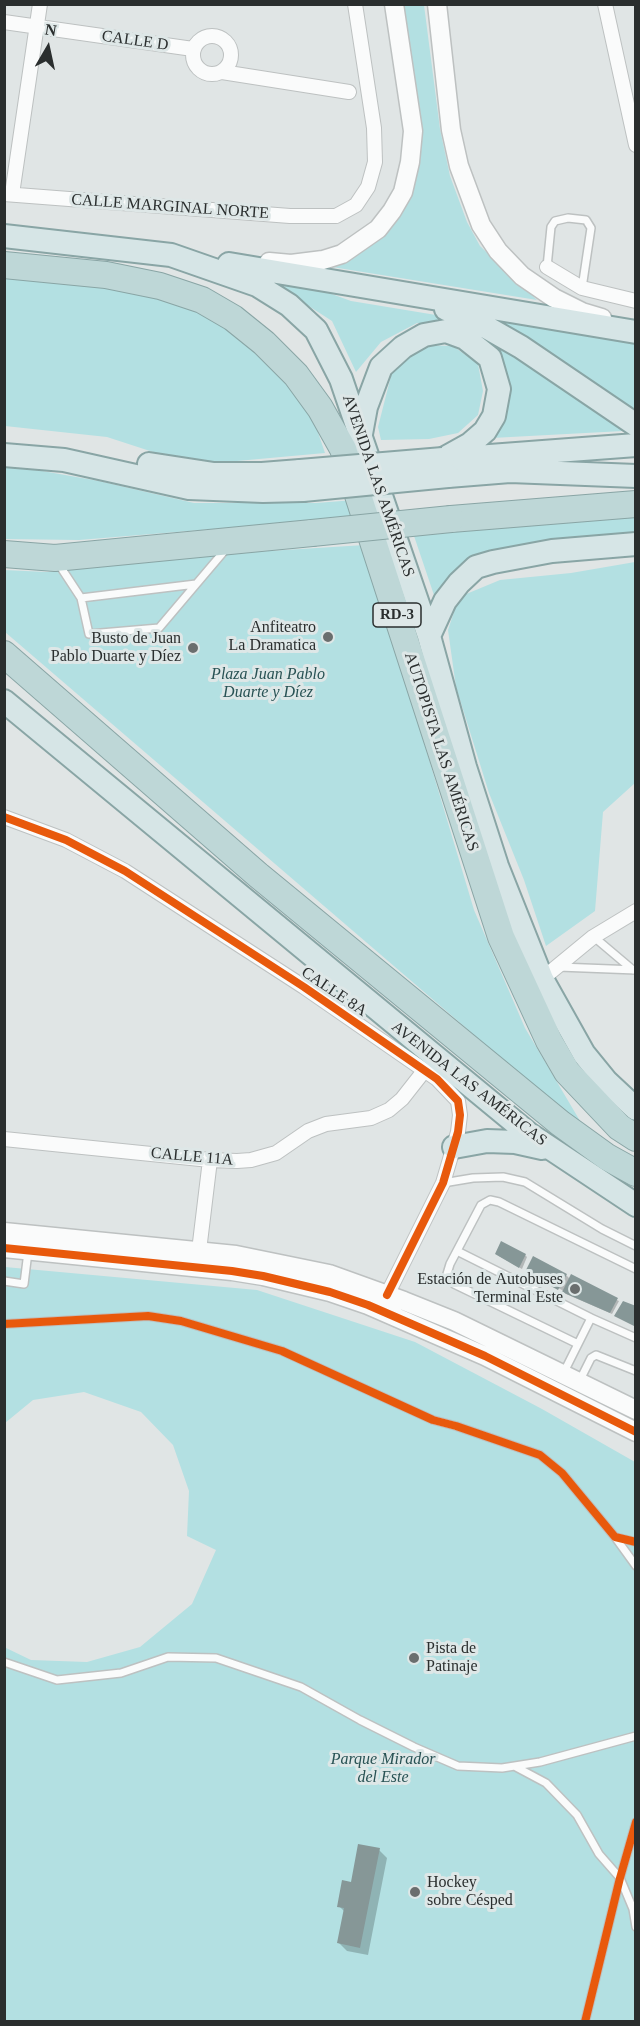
<!DOCTYPE html>
<html>
<head>
<meta charset="utf-8">
<style>
	body { margin:0 }
	#map { position:relative; width:640px; height:2026px; overflow:hidden; background:#e0e5e5; font-family:"Times New Roman",serif }
	canvas { display:block }
	.frame { position:absolute; inset:0; border:6px solid #2a2e2e; pointer-events:none }
	.north { position:absolute; left:18px; top:18px; width:60px; height:60px; -webkit-text-stroke:4px #dee7e7; paint-order:stroke; rotate:9deg; font-size:16px; font-weight:700; line-height:24px; text-align:center; color:#2a2e2e }
	.north::after { content:''; display:block; margin:auto; width:21px; height:27px; background:#2a2e2e; clip-path:polygon(50% 0,100% 100%,50% 72%,0 100%) }
</style>
</head>
<body>
<div id="map">
<canvas width="640" height="2026"></canvas>
<div class="frame"></div>
<div class="north">N</div>
</div>
<script>
const context = document.querySelector('canvas').getContext('2d');
context.lineJoin = 'round';
function fillPath(path, color) {
  context.fillStyle = color;
  context.fill(path, 'evenodd');
}
function poly(rows) {
  const path = new Path2D();
  for (const r of rows) {
    if (r.length === 3) {
      path.moveTo(r[0] + r[2], r[1]);
      path.arc(r[0], r[1], r[2], 0, 2 * Math.PI);
      continue;
    }
    path.moveTo(r[0], r[1]);
    for (let i = 2; i < r.length; i += 2) path.lineTo(r[i], r[i + 1]);
  }
  return path;
}
function trace(path, color, width, dash) {
  context.strokeStyle = color;
  context.lineWidth = width;
  context.lineCap = dash ? 'butt' : 'round';
  context.setLineDash(dash || []);
  context.stroke(path);
}
function label(font, color, halo, rows, align = 'center') {
  context.font = font + ' "Times New Roman",serif';
  context.lineWidth = 6;
  context.setLineDash([]);
  context.textBaseline = 'middle';
  context.strokeStyle = halo;
  context.fillStyle = color;
  for (const [text, x, y, turn = 0] of rows) {
    context.save();
    context.translate(x, y);
    context.rotate((+turn || 0) * Math.PI / 180);
    context.textAlign = isNaN(turn) ? turn : align;
    if (halo) context.strokeText(text, 0, 0);
    context.fillText(text, 0, 0);
    context.restore();
  }
}
fillPath(poly([
	[400,5,424,5,440,129,450,176,467,222,480,246,537,300,332,267,408,194],
	[5,275,175,296,231,330,308,403,325,453,193,465,107,437,5,426],
	[262,276,318,289,351,301,436,315,472,325,623,431,492,438,509,390,439,324,417,323,381,342,356,372,332,321],
	[487,316,635,342,635,411,619,405],
	[423,345,453,346,478,364,483,391,478,415,458,433,429,439,381,440,378,427,392,372],
	[14,466,99,481,194,503,316,503,355,500,360,517,79,540,5,539,5,467],
	[635,510,635,540,505,554,436,601,413,533],
	[365,545,474,910,525,1028,586,1131,5,632,4,570,47,572,236,553],
	[635,562,635,783,603,812,595,911,546,946,524,880,489,793,456,687,448,630,459,597,500,580,571,573],
	[5,1267,257,1290,415,1342,542,1409,635,1462,635,2021,5,2021,4,1647,31,1660,87,1662,140,1647,192,1604,216,1550,187,1536,189,1491,173,1445,141,1412,84,1392,33,1400,5,1423]
]), '#b3e0e2');
fillPath(poly([
	[525,1255,527,1257,522,1269,499,1256],
	[529,1273,566,1275,570,1279,619,1301,612,1314,566,1294,562,1290],
	[379,1850,387,1858,368,1955,347,1951,339,1943,345,1912,339,1906,352,1884]
]), '#0003');
fillPath(poly([
	[501,1241,526,1254,519,1268,495,1254],
	[533,1256,567,1274,558,1290,525,1272],
	[571,1274,618,1298,610,1313,562,1292],
	[623,1301,636,1306,636,1327,614,1316],
	[358,1844,380,1848,360,1948,337,1943,344,1908,337,1907,342,1880,351,1882]
]), '#869797');
const service = poly([
	[547,267,551,227,555,221,568,218,586,220,591,228,582,288],
	[58,563,81,598,89,634,159,628,226,549],
	[81,598,196,584],
	[594,937,633,970],
	[559,967,636,970],
	[443,1183,473,1178,503,1177,525,1182,602,1229,636,1246],
	[457,1251,591,1318,636,1338],
	[4,1281,24,1284,28,1252],
	[4,1324,148,1316,181,1321,282,1351,433,1420,456,1426,540,1455,562,1473,615,1537,636,1542],
	[578,1344,454,1284,447,1274,450,1264,481,1205,490,1200,499,1202,636,1269],
	[564,1372,591,1318],
	[579,1382,591,1358,596,1355,636,1371],
	[615,1537,636,1566],
	[4,1662,57,1680,121,1673,168,1657,216,1658,301,1687,360,1720,414,1747,458,1766,502,1768,540,1762,636,1736],
	[516,1767,546,1783,577,1815,599,1854,620,1878,633,1909,636,1927],
	[585,2022,620,1878,636,1822]
]);
const minor = poly([
	[605,4,636,145],
	[4,22,193,49],
	[212,55,19],
	[222,72,349,92],
	[4,194,290,216,336,216,356,205,368,187,375,162,374,128,355,4],
	[12,194,40,4],
	[547,267,582,288,636,301],
	[4,817,66,840,125,871,304,987,437,1079,458,1101,460,1115,458,1132,443,1183,387,1295],
	[542,979,593,937,636,911],
	[4,1139,210,1160,237,1161,251,1160,276,1153,308,1131,326,1124,371,1118,389,1110,402,1099,424,1071],
	[198,1259,210,1160]
]);
const tertiary = poly([
	[437,4,451,130,459,166,481,225,498,251,522,276,554,298,582,312,602,318],
	[269,262,291,264,323,260,342,254,378,229,392,211,403,192,410,162,413,131,394,4],
	[4,1232,236,1255,329,1274,404,1301,454,1321,636,1410],
	[4,1248,232,1271,263,1276,330,1292,368,1305,485,1356,636,1432]
]);
const primary = poly([
	[4,236,171,255,257,285,289,305,316,330,341,379,429,636,465,767,497,866,542,979,584,1054,606,1081,636,1109],
	[229,264,636,332],
	[446,309,472,319,521,347,636,425],
	[361,434,366,407,381,367,403,347,424,335,446,331,465,338,490,358,499,389,494,416,485,431,470,444,443,459],
	[4,455,64,460,189,488,263,491,303,490],
	[450,459,636,445],
	[149,464,214,474,262,474,300,471],
	[448,476,510,471,636,476],
	[429,636,445,601,459,583,476,567,493,562,552,551,636,544],
	[4,701,529,1134,636,1205],
	[454,1147,487,1141,515,1142,542,1148]
]);
const motorway = poly([
	[4,265,106,275,160,286,202,300,233,318,264,343,296,375,320,408,343,449,501,937,549,1041,567,1072,619,1127,636,1138],
	[451,519,636,504],
	[4,554,55,558,312,533],
	[4,654,258,875,560,1123,607,1157,636,1173]
]);
trace(service, '#bdc1c1', 10);
trace(minor, '#bdc1c1', 16);
trace(tertiary, '#bdc1c1', 21);
trace(primary, '#89a5a5', 26);
trace(motorway, '#89a5a5', 28);
trace(service, '#fafbfb', 7);
trace(minor, '#fafbfb', 14);
trace(tertiary, '#fafbfb', 18);
trace(primary, '#d6e5e6', 22);
trace(motorway, '#bed7d7', 26);
const primaryBridge = poly([
	[300,471,443,459],
	[303,490,448,476]
]);
const motorwayBridge = poly([
	[312,533,451,519]
]);
trace(primaryBridge, '#89a5a5', 26, []);
trace(motorwayBridge, '#89a5a5', 28, []);
trace(primaryBridge, '#d6e5e6', 22);
trace(motorwayBridge, '#bed7d7', 26);
trace(poly([
	[4,817,66,840,125,871,304,987,437,1079,458,1101,460,1115,458,1132,443,1183,387,1295],
	[4,1248,232,1271,263,1276,330,1292,368,1305,485,1356,636,1432],
	[4,1324,148,1316,181,1321,282,1351,433,1420,456,1426,540,1455,562,1473,615,1537,636,1542],
	[585,2022,620,1878,636,1822]
]), '#e8590c', 8);
for (const [x, y, r, color] of [
	[328,637,6,"#6a6e6e"],
	[193,648,6,"#6a6e6e"],
	[575,1289,6,"#6a6e6e"],
	[414,1658,6,"#6a6e6e"],
	[415,1892,6,"#6a6e6e"]
]) {
  const dot = new Path2D();
  dot.arc(x, y, r, 0, 2 * Math.PI);
  context.fillStyle = color;
  context.fill(dot);
  trace(dot, '#dee7e7', 2);
}
for (const [x, y, w] of [
	[397,615,48]
]) {
  const box = new Path2D();
  box.roundRect(x - w / 2, y - 12, w, 24, 4.5);
  context.fillStyle = '#dee7e7';
  context.fill(box);
  trace(box, '#2a2e2e', 1.5);
}
label('bold 15px', '#2a2e2e', null, [
	["RD-3",397,615]
]);
label('16px', '#2a2e2e', '#dee7e7', [
	["CALLE D",135,41,8],
	["CALLE MARGINAL NORTE",170,207,4],
	["AVENIDA LAS AMÉRICAS",378,486,71],
	["AUTOPISTA LAS AMÉRICAS",441,752,72],
	["CALLE 8A",334,992,34],
	["AVENIDA LAS AMÉRICAS",469,1084,38],
	["CALLE 11A",192,1157,5]
]);
label('16px', '#2a2e2e', '#dee7e7', [
	["Anfiteatro",316,628],
	["La Dramatica",316,646],
	["Busto de Juan",181,639],
	["Pablo Duarte y Díez",181,657],
	["Estación de Autobuses",563,1280],
	["Terminal Este",563,1298],
	["Pista de",426,1649,"left"],
	["Patinaje",426,1667,"left"],
	["Hockey",427,1883,"left"],
	["sobre Césped",427,1901,"left"]
], 'right');
label('italic 16px', '#285254', '#dee7e7', [
	["Plaza Juan Pablo",268,675],
	["Duarte y Díez",268,693],
	["Parque Mirador",383,1760],
	["del Este",383,1778]
]);
</script>
</body>
</html>
